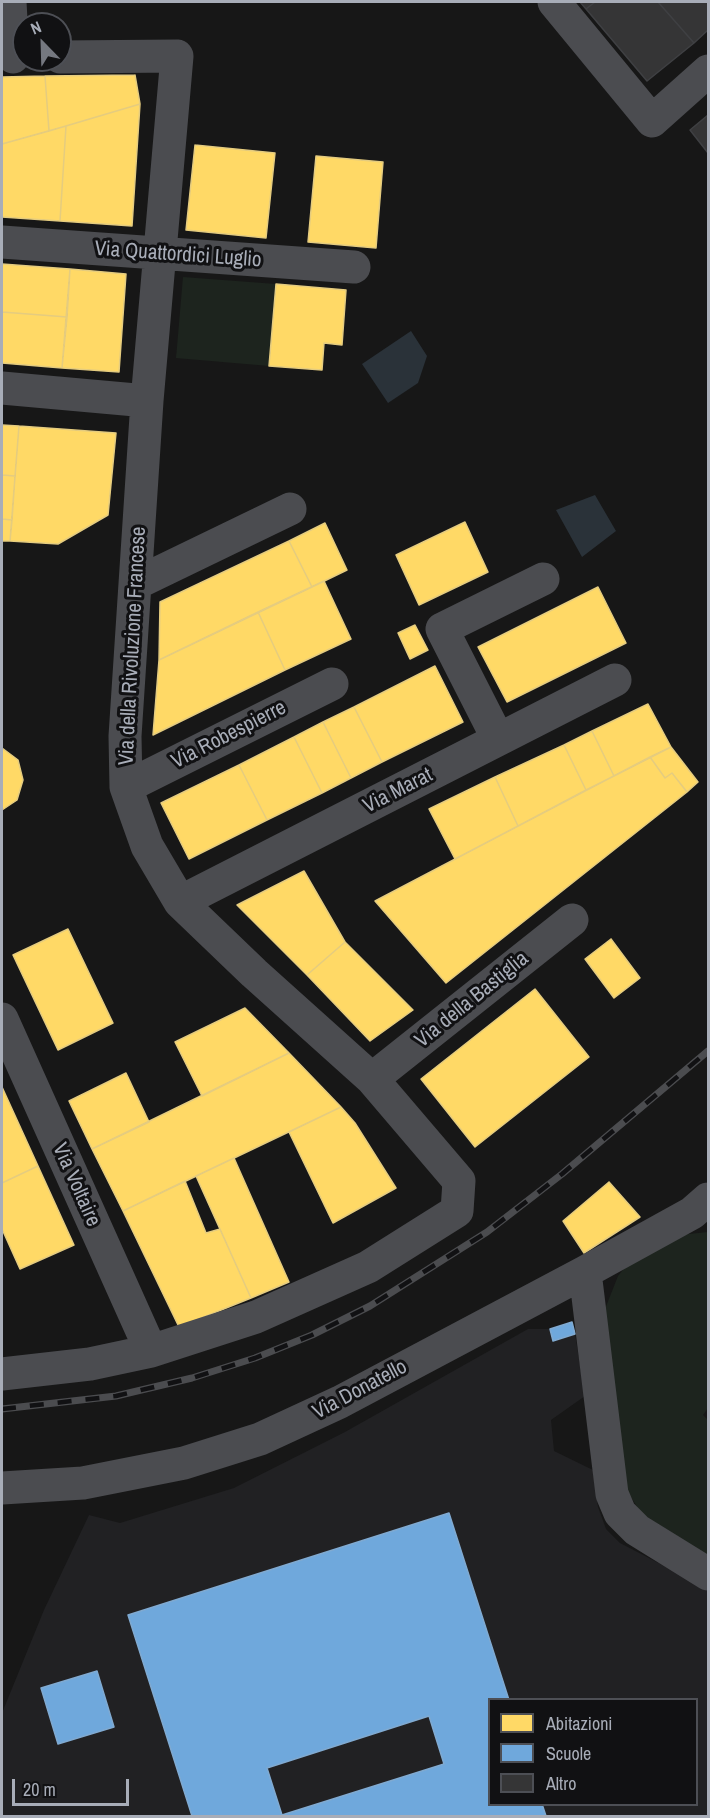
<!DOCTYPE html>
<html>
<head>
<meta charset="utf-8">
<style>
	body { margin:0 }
	#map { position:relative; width:710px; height:1818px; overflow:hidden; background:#171717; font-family:"Archivo Narrow",sans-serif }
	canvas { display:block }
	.frame { position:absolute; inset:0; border:3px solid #a8adb8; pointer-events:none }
	.legend { position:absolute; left:488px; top:1698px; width:210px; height:108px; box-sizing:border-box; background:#111113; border:2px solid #4d4f55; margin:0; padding:8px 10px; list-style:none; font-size:18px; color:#a8adb8 }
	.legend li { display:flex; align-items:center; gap:12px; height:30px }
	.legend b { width:30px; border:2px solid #4d4f55 }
	.north { position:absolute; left:12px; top:12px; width:60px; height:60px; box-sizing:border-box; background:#111113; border:2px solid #4d4f55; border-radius:50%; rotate:337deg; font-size:16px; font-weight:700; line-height:24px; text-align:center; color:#a8adb8 }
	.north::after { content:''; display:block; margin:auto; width:21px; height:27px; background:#757880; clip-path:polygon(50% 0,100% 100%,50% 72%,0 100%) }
	.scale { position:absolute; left:12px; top:1779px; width:117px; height:27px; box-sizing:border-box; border:3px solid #a8adb8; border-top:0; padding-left:8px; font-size:18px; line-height:21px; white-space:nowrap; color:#a8adb8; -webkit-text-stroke:4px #111113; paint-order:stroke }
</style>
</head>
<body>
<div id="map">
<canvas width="710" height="1818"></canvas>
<div class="frame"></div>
<ul class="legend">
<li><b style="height:16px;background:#ffd966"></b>Abitazioni</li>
<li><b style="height:16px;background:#6fa8dc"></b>Scuole</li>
<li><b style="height:16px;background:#353536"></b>Altro</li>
</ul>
<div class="north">N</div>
<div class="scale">20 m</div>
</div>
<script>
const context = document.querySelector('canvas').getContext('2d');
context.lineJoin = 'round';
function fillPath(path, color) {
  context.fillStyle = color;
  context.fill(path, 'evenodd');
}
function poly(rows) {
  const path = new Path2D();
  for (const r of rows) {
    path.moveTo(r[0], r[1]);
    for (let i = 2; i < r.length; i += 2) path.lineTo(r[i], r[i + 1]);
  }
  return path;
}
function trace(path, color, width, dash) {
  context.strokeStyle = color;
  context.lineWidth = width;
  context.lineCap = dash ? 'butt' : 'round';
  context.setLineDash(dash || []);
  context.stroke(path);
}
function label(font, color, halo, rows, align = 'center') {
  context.font = font + ' "Archivo Narrow",sans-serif';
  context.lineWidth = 6;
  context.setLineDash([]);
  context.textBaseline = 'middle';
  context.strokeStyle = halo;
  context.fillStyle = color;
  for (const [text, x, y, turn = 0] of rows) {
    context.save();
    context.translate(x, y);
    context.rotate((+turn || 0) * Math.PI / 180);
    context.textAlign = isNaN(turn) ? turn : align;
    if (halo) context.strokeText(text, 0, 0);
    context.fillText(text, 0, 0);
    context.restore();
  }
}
fillPath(poly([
	[528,1329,550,1329,554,1341,575,1334,585,1396,551,1420,554,1451,593,1470,598,1507,606,1529,620,1543,701,1585,708,1592,708,1816,2,1816,2,1713,44,1610,89,1515,120,1523,234,1488,345,1432],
	[490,1700,696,1700,696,1804,490,1804]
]), '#212123');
fillPath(poly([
	[183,277,276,284,269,366,176,358],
	[708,1232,708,1408,703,1415,708,1420,708,1556,641,1513,621,1481,605,1309,618,1276,635,1255,679,1235]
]), '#1d241e');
fillPath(poly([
	[411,331,427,356,418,383,388,403,362,364],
	[595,495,616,531,582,557,556,510]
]), '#2a3239');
const homes = poly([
	[135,75,140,104,49,131,45,76,135,75],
	[45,76,49,131,2,144,2,77,45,76],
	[140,104,132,226,60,221,66,126,140,104],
	[66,126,60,221,2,217,2,144,66,126],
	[195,145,275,153,266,238,186,230,195,145],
	[316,156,383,162,376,248,308,242,316,156],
	[2,264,70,269,67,317,2,312,2,264],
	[70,269,126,274,119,372,62,368,70,269],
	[276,284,346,290,342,345,324,343,322,370,269,366,276,284],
	[2,312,67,317,62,368,2,363,2,312],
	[2,425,19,426,15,476,2,475,2,425],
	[19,426,116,433,108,515,58,544,10,541,19,426],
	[2,475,15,476,12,520,2,519,2,475],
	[2,519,12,520,10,541,2,541,2,519],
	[465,522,488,572,419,605,396,555,465,522],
	[325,523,347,570,312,587,289,541,325,523],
	[289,541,312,587,159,660,160,602,289,541],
	[324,581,351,639,285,670,258,612,324,581],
	[598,587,626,643,507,702,478,647,598,587],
	[258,612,285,670,153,735,159,660,258,612],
	[415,625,428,650,410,659,398,633,415,625],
	[435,666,463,722,382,762,354,707,435,666],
	[648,704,671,747,614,776,592,731,648,704],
	[354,707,382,762,351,778,323,722,354,707],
	[323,722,351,778,322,793,294,737,323,722],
	[592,731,614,776,586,790,564,745,592,731],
	[294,737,322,793,267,820,239,765,294,737],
	[564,745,586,790,518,826,495,777,564,745],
	[671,747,698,782,687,792,672,773,665,778,650,757,671,747],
	[2,748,18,760,23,780,17,800,2,810,2,748],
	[650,757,665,778,672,773,687,792,446,983,375,901,650,757],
	[239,765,267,820,189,859,161,803,239,765],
	[495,777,518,826,455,859,429,809,495,777],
	[304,871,345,942,307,975,237,905,304,871],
	[68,929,113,1023,58,1050,13,955,68,929],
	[611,939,640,978,614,998,585,959,611,939],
	[345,942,413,1010,370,1041,307,975,345,942],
	[535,989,589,1057,475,1147,421,1079,535,989],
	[245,1008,289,1053,202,1096,175,1042,245,1008],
	[289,1053,341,1107,123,1211,92,1149,289,1053],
	[126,1073,149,1122,92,1149,69,1101,126,1073],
	[2,1087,38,1166,2,1183,2,1087],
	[341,1107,355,1123,396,1188,333,1223,289,1132,341,1107],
	[234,1158,289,1282,251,1298,196,1176,234,1158],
	[38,1166,74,1245,20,1269,2,1229,2,1183,38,1166],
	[185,1181,206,1233,220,1229,251,1298,179,1327,123,1211,185,1181],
	[609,1182,640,1217,584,1253,563,1221,609,1182]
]);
fillPath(homes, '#ffd966');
trace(homes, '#e5cc7f', 1.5);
const schools = poly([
	[572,1322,575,1334,553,1341,550,1329,572,1322],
	[449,1513,509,1700,490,1700,490,1804,542,1804,546,1816,192,1816,128,1615,449,1513],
	[429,1716,444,1764,282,1815,267,1768,429,1716],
	[97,1671,114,1727,58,1744,41,1688,97,1671]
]);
fillPath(schools, '#6fa8dc');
trace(schools, '#80aad1', 1.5);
const building = poly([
	[580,2,595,2,586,9,580,2],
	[595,2,658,2,694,43,647,81,586,9,595,2],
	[658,2,708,2,708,30,694,43,658,2],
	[708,115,708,153,690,130,708,115]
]);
fillPath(building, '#353536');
trace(building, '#3f4043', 1.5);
trace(poly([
	[10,2,13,57],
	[554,2,652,121,708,71],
	[2,242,354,267],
	[2,388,147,401],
	[137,583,290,509],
	[498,739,442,629,543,579],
	[126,787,332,684],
	[180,902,615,680],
	[2,1019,151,1351],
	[372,1079,572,920],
	[585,1272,612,1494,620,1513,637,1530,708,1574],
	[2,1374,90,1364,151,1351,256,1317,368,1267,457,1211,459,1181,372,1079,254,973,180,902,147,846,126,787,125,736,147,401,177,56,60,57],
	[2,1488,83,1483,184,1463,260,1439,340,1402,585,1272,692,1213,708,1199]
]), '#4b4c50', 33);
const rail = poly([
	[2,1409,116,1396,192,1378,255,1358,312,1335,370,1306,487,1232,562,1174,708,1051]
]);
trace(rail, '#4b4c4f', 7);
trace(rail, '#111113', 4.5, [14]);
label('21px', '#a8adb8', '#111113', [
	["Via Quattordici Luglio",178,255,4],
	["Via della Rivoluzione Francese",133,646,-87],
	["Via Robespierre",229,735,-27],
	["Via Marat",398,791,-27],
	["Via della Bastiglia",472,1000,-39],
	["Via Voltaire",76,1185,66],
	["Via Donatello",360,1390,-28]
]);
</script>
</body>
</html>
